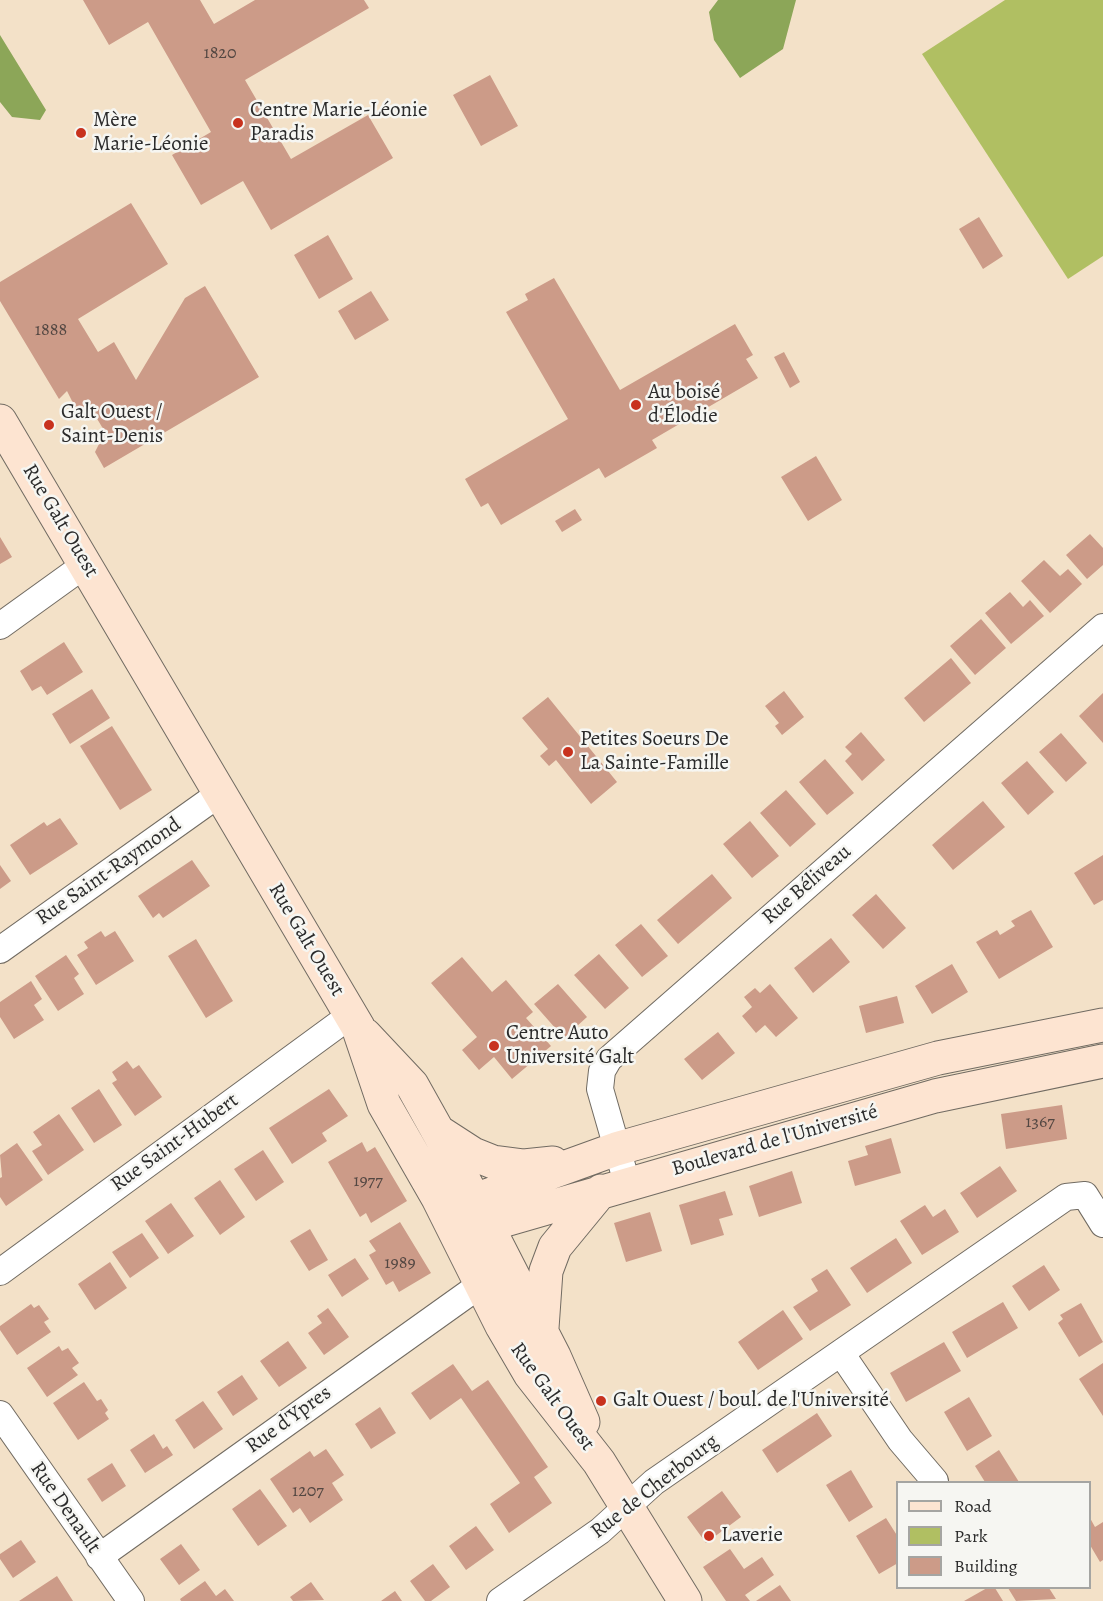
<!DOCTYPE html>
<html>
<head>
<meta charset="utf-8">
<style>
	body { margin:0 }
	#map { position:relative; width:1103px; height:1601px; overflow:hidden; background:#f3e1c8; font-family:Alegreya,serif }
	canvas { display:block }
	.legend { position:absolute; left:896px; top:1481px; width:195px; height:108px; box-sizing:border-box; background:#f6f6f2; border:2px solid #a5a5a2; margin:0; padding:8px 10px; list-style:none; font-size:18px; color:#2b2b2b }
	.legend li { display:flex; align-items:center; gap:12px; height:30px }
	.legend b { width:30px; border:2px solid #a5a5a2 }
</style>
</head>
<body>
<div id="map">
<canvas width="1103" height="1601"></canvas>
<ul class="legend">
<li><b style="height:8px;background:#fde4d1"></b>Road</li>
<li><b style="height:16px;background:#b0bf62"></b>Park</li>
<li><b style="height:16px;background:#cc9b88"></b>Building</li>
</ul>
</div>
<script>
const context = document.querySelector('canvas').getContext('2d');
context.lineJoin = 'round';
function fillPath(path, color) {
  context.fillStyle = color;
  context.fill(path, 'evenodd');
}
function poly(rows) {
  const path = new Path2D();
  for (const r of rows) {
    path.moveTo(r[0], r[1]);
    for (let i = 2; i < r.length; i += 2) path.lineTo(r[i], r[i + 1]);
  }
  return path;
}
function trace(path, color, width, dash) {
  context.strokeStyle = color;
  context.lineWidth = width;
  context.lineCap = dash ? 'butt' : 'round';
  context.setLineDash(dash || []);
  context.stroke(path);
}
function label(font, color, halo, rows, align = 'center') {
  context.font = font + ' Alegreya,serif';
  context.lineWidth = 5;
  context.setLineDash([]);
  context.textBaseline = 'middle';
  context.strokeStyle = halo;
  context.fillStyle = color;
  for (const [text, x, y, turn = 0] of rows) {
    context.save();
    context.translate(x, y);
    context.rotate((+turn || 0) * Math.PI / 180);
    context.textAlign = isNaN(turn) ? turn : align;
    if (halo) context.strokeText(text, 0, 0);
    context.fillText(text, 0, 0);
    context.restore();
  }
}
fillPath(poly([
	[1005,0,1103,0,1103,256,1068,279,922,54]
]), '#b0bf62');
fillPath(poly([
	[718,0,796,0,783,49,740,78,714,40,709,12],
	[0,35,46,110,40,120,12,117,0,102]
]), '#8ca658');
fillPath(poly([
	[83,0,200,0,214,24,255,0,364,0,369,8,245,80,291,159,368,115,393,158,271,230,243,181,201,205,172,155,211,132,148,22,109,45],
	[490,75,518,126,481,146,453,95],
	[131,203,168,264,78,319,98,352,114,342,136,380,185,298,205,286,259,377,104,468,95,452,105,432,96,417,78,413,67,391,59,399,0,301,0,282],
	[979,217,1003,256,983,269,959,229],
	[328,235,353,279,319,299,294,255],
	[554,278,620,390,735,324,753,355,746,359,758,378,652,440,657,448,605,478,599,468,501,525,488,503,481,507,465,479,568,419,506,312,528,300,525,294],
	[371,291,389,320,355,340,338,311],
	[784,352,800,382,790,388,774,357],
	[816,456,842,500,808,521,781,477],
	[575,509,582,520,562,532,555,521],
	[1090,534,1103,548,1103,565,1087,579,1066,555],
	[0,537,12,557,0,564],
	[1044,560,1060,576,1068,569,1082,584,1050,613,1021,581],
	[1010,592,1023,607,1030,600,1044,616,1011,644,985,613],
	[981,619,1006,648,975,675,950,646],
	[64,642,83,672,47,695,41,686,32,691,20,671],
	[951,658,971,683,924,722,904,698],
	[92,689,110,718,70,744,52,714],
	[784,691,804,717,782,735,775,726,779,723,765,706],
	[1103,693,1103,743,1079,716],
	[548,697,617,782,591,804,556,760,549,766,540,756,548,749,522,718],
	[112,726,152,790,120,810,80,746],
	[861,732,885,760,862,781,845,761,852,754,845,747],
	[1061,733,1087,763,1066,782,1039,752],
	[825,759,854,793,827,815,799,782],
	[1027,761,1054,792,1028,815,1001,783],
	[786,790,816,824,790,847,760,813],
	[983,801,1005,827,953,870,932,845],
	[60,818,78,844,30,875,10,845,44,822,47,826],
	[750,821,779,856,752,878,723,844],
	[1103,855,1103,900,1094,905,1074,873],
	[192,860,210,886,163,918,159,913,153,918,138,896],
	[0,865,11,881,0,889],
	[712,874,732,898,678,944,657,920],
	[876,894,906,928,883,949,852,915],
	[1031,910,1053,947,999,979,976,942,997,930,1000,935,1015,926,1011,921],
	[641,924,668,956,642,977,615,945],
	[101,931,105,937,115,931,134,961,96,985,77,955,88,948,84,942],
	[831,938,850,962,813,993,794,968],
	[196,939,233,1001,206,1018,168,956],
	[599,954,629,988,605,1009,574,975],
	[66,955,79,974,74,978,84,994,58,1011,35,976],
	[462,957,492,992,506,980,533,1012,526,1018,551,1046,512,1079,494,1057,479,1070,462,1050,477,1037,431,983],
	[952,964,968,992,932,1014,915,986],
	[31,981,42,999,34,1005,44,1020,14,1039,0,1017,0,1002],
	[558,984,587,1017,564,1038,534,1004],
	[770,984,798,1018,776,1037,765,1025,756,1033,742,1016,752,1007,744,997,755,988,760,993],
	[897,996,904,1023,866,1033,859,1006],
	[718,1032,735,1053,702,1080,684,1059],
	[127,1061,133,1069,139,1065,162,1097,135,1116,112,1083,117,1080,112,1072],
	[99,1089,122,1125,94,1143,71,1108],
	[329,1089,348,1116,322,1133,327,1141,292,1164,269,1128],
	[1062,1105,1067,1139,1006,1149,1001,1114],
	[59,1114,84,1150,48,1175,32,1151,42,1145,33,1132],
	[891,1138,901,1173,855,1186,848,1161,868,1155,865,1146],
	[362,1142,367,1152,375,1147,407,1201,371,1223,366,1213,360,1217,328,1162],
	[17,1143,43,1180,6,1206,0,1197,0,1178,2,1177,0,1155],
	[263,1150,284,1182,256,1201,234,1169],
	[1000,1166,1017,1191,977,1218,960,1193],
	[792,1171,802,1203,759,1217,749,1186],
	[220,1180,245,1217,220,1235,194,1198],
	[725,1191,733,1215,719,1219,724,1235,691,1245,679,1205],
	[171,1203,194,1236,168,1254,145,1221],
	[925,1205,933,1217,945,1209,959,1232,922,1255,900,1221],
	[650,1212,662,1251,626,1262,614,1223],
	[400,1222,431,1273,399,1292,393,1281,386,1285,369,1255,376,1251,369,1241],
	[310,1229,328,1260,309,1271,290,1241],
	[142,1233,159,1258,130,1278,112,1252],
	[896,1238,912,1263,867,1293,850,1268],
	[355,1258,369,1279,342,1297,328,1275],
	[110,1262,127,1288,95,1310,78,1284],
	[1044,1265,1060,1290,1029,1311,1012,1286],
	[827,1269,851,1305,810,1331,793,1307,818,1291,811,1279],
	[1003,1302,1018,1328,967,1358,952,1332],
	[1081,1303,1103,1342,1079,1357,1058,1323,1063,1319,1060,1315],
	[31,1304,34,1308,39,1305,49,1319,44,1322,51,1332,17,1355,0,1330,0,1326],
	[328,1308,349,1337,324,1355,308,1333,322,1323,317,1316],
	[783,1310,803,1339,758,1370,738,1342],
	[288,1341,307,1368,279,1387,260,1361],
	[944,1342,961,1371,906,1402,890,1373],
	[59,1346,62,1351,68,1348,79,1363,72,1368,78,1375,47,1397,27,1368],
	[1103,1363,1103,1416,1079,1379],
	[453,1364,472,1391,488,1380,548,1467,534,1477,552,1503,509,1533,490,1504,520,1483,461,1398,430,1420,411,1393],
	[242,1375,258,1399,233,1416,217,1392],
	[84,1382,97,1401,101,1399,108,1410,105,1413,109,1419,78,1440,53,1403],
	[969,1397,992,1436,967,1451,944,1412],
	[203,1401,223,1429,194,1449,175,1420],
	[380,1407,396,1433,371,1449,355,1424],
	[817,1413,832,1436,777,1473,762,1450],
	[154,1434,163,1449,167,1446,173,1455,145,1473,130,1450],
	[326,1449,344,1475,332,1483,343,1500,310,1523,300,1508,293,1513,270,1479,310,1451,314,1457],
	[999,1450,1019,1482,985,1482,975,1466],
	[112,1463,126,1486,102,1502,87,1479],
	[851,1470,873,1507,849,1522,826,1485],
	[260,1489,287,1526,258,1546,232,1509],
	[722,1491,741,1517,706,1543,687,1517],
	[886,1518,898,1537,898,1563,879,1574,856,1536],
	[1090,1518,1095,1527,1103,1522,1103,1560,1100,1562,1090,1545],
	[476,1526,494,1550,466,1570,449,1546],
	[21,1540,36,1562,13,1578,0,1559,0,1554],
	[181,1544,200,1570,179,1585,160,1559],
	[730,1549,744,1569,762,1557,774,1575,745,1595,750,1601,726,1601,703,1567],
	[433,1564,450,1587,431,1601,425,1601,410,1581],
	[57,1576,73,1601,19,1601],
	[205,1581,216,1596,225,1589,234,1601,181,1601,180,1599],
	[311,1582,324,1600,293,1601,290,1597],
	[780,1585,791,1601,756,1601],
	[987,1588,995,1588,1003,1601,964,1601],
	[1008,1588,1049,1588,1056,1599,1016,1601],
	[395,1591,402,1601,381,1601]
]), '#cc9b88');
const street = poly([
	[0,626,86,564],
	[0,950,219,794],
	[627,1183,600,1089,602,1071,609,1059,1103,627],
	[0,1272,351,1015],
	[841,1353,900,1440,935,1481],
	[0,1414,131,1601],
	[99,1557,480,1285],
	[500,1601,600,1531,654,1482,1066,1197,1085,1195,1103,1224]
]);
const secondary = poly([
	[0,421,358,1027,384,1104,438,1198,502,1326,530,1374,599,1462,685,1601],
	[365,1035,412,1085,450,1153,554,1356,583,1422],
	[439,1132,473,1154,493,1162,524,1166,553,1163],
	[450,1221,475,1200,616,1149,938,1058,1103,1025],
	[450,1221,488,1225,935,1096,1103,1061],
	[542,1328,546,1271,555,1247,601,1191]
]);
trace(street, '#716b62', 28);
trace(secondary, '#716b62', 35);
trace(street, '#fff', 26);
trace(secondary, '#fde4d1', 33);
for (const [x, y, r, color] of [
	[238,123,6,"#c8321e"],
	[81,133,6,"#c8321e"],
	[636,405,6,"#c8321e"],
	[49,425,6,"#c8321e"],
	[568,752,6,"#c8321e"],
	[494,1046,6,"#c8321e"],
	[601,1401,6,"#c8321e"],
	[709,1536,6,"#c8321e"]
]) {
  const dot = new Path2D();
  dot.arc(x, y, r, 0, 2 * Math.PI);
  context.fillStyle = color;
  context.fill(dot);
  trace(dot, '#f6f6f2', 2);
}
label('18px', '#534742', null, [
	["1820",220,54],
	["1888",51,331],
	["1367",1040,1123],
	["1977",368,1182],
	["1989",400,1264],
	["1207",308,1492]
]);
label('21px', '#2b2b2b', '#f6f6f2', [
	["Centre Marie-Léonie",250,111],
	["Paradis",250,135],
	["Mère",93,121],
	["Marie-Léonie",93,145],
	["Au boisé",648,393],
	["d'Élodie",648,417],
	["Galt Ouest /",61,413],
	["Saint-Denis",61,437],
	["Petites Soeurs De",580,740],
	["La Sainte-Famille",580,764],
	["Centre Auto",506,1034],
	["Université Galt",506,1058],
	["Galt Ouest / boul. de l'Université",613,1401],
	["Laverie",721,1536]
], 'left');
label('21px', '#2b2b2b', '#f6f6f2', [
	["Rue Galt Ouest",60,521,59],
	["Rue Saint-Raymond",109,872,-35],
	["Rue Béliveau",807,885,-41],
	["Rue Galt Ouest",306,940,59],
	["Boulevard de l'Université",775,1141,-16],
	["Rue Saint-Hubert",175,1143,-36],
	["Rue Galt Ouest",552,1397,54],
	["Rue d'Ypres",289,1420,-36],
	["Rue de Cherbourg",655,1487,-38],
	["Rue Denault",65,1508,55]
]);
</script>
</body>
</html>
